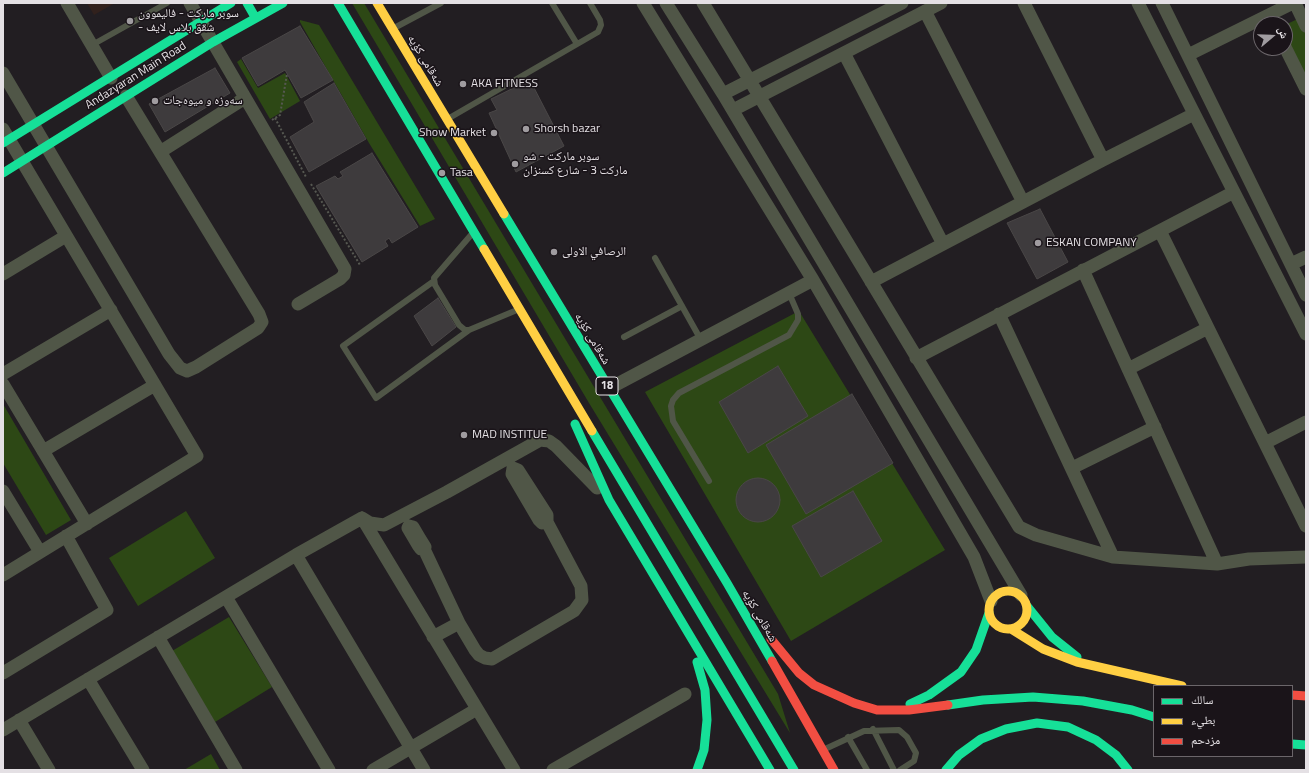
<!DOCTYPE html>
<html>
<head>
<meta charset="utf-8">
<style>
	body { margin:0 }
	#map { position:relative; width:1309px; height:773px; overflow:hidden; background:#221e22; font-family:"Titillium Web","Noto Naskh Arabic",sans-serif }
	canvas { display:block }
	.frame { position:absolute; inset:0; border:4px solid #e4e0e4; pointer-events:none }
	.legend { position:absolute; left:1153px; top:685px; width:140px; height:72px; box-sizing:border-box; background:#1a1419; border:1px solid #6b666a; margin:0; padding:5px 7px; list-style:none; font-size:12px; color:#e4e0e4 }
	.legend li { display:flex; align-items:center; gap:8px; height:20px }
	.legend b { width:20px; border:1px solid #6b666a }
	.north { position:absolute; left:1253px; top:16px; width:40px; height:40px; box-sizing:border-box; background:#1a1419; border:1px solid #6b666a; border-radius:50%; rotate:71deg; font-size:11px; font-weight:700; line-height:16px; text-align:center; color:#e4e0e4 }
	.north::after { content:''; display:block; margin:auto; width:14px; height:18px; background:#a09ca0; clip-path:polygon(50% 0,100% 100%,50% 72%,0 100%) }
</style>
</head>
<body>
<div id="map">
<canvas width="1309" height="773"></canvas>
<div class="frame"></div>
<ul class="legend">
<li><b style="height:5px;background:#16e098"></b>سالك</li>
<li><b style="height:5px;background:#ffcf43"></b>بطيء</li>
<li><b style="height:5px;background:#f24e42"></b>مزدحم</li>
</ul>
<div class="north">ش</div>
</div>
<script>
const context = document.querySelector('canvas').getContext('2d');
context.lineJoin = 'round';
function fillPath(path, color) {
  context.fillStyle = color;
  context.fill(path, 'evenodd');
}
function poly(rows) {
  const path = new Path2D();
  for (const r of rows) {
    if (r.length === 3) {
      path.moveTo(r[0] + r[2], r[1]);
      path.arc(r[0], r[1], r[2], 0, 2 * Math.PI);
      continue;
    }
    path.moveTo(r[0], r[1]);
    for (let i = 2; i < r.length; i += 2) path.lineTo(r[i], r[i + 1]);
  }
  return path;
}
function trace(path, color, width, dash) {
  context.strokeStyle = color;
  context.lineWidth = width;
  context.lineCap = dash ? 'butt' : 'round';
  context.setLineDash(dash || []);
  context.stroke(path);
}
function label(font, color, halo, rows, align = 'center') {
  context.font = font + ' "Titillium Web","Noto Naskh Arabic",sans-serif';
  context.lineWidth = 3;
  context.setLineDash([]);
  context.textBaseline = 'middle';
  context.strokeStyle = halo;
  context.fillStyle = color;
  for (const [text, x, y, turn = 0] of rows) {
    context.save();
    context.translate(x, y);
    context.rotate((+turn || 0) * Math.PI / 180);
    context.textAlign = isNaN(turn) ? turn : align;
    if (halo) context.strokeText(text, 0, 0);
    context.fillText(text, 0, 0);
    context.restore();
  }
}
fillPath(poly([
	[87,3,115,3,94,15]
]), '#31211d');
fillPath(poly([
	[352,3,364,3,778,694,790,733,589,403],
	[1306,15,1306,77,1285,35,1285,25],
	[300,20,319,25,435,219,420,226,369,143,300,22],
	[241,59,258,88,285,73,300,101,270,119,237,62],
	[799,311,945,550,791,641,645,392],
	[3,404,71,520,46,535,3,463],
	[186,511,215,558,138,606,109,558],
	[229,617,272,687,215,722,172,651],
	[211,754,220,770,184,770]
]), '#2d4815');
const building = poly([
	[300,26,333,80,301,98,285,70,258,86,242,58,300,26],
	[215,68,230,93,165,132,149,104,215,68],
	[530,80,564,146,516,172,489,113,497,110,491,99,530,80],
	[334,83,366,139,309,172,290,137,314,122,304,102,334,83],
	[372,153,418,227,392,243,389,238,385,241,388,246,362,262,316,186,335,176,338,179,343,176,340,172,372,153],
	[1040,209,1068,262,1037,279,1007,223,1040,209],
	[438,298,456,327,432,346,414,316,438,298],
	[778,366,808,416,748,453,719,402,778,366],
	[852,394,893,463,806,514,766,445,852,394],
	[758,500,22],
	[853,491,882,541,821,577,792,526,853,491]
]);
fillPath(building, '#3e3b3d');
trace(building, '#4a4747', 1);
trace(poly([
	[275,118,306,177],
	[272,120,280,115,287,74],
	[311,184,360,265]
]), '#565851', 2, [2, 2]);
trace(poly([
	[552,3,577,44],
	[396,27,441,3],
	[92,45,167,3],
	[451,117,598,32,601,25,600,20,590,3],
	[471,235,434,278,435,285,459,325,465,330,469,330,517,310],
	[655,258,701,340],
	[434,281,343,346,376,398,469,330],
	[624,337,682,306],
	[709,481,673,421,671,406,673,400,679,393,789,335,798,320,798,314,789,293],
	[873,729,894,770],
	[848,737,867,770],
	[825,749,864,731,899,730,907,737,916,753,914,761,900,770]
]), '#505647', 6);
trace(poly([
	[67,3,111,78],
	[190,3,345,269,344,275,340,279,298,304],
	[643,3,813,280,974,557,991,601],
	[666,3,723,94,1021,595],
	[703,3,1019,527,1036,535,1113,557,1217,564,1249,559,1306,557],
	[1024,3,1103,160],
	[1138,3,1306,334],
	[1162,3,1306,295],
	[1295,3,1306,26],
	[925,11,1023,202],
	[1285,47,1306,89],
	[844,53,943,244],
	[1188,55,1293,3],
	[3,73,169,354,180,368,187,371,196,367,258,328,262,322,259,314,126,96],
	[723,94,902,3],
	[733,110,941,3],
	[3,129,197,456,3,575],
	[160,152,245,98],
	[1160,231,1306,526],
	[1291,264,1306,257],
	[1083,270,1217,564],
	[3,274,66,236],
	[871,282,1103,160,1194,114],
	[999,314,1113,557],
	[916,358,1234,192],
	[1128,369,1208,328],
	[3,374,111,310],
	[3,384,87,524],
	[608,389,813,280],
	[1265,443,1306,422],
	[43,451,155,385],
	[513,468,518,470,547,515,547,522,542,523,539,520,512,474,513,468],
	[1072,468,1155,427],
	[3,491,40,552],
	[362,518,370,523,384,525,447,492,540,440,549,441,556,446,597,488],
	[362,518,514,770],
	[409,526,413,527,420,539,425,547,424,549,421,549,418,545,408,528,409,526],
	[424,549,459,623,475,650,479,655,485,658,492,659,574,611,582,600,581,586,547,522],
	[296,555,424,770],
	[226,597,329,770],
	[158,637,236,770],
	[433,637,459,623],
	[3,673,107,610,66,536],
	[88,679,143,770],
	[19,720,49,770],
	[3,730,296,555,362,518],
	[373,770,477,709],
	[553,770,685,694]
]), '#505647', 13);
trace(poly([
	[247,3,255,17],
	[338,3,484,249],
	[3,143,231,3],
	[3,173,213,42,283,3],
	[504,214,727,583,772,661],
	[575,424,609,500,770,770],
	[592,431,794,770],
	[1027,606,1052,637,1077,657],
	[697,662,705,690,707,720,704,750,697,770],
	[910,704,929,695,961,672,976,650,989,613],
	[948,705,983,700,1033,697,1083,701,1132,710,1154,717],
	[1292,744,1306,745],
	[946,770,959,755,981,739,1006,729,1037,723,1068,727,1096,740,1116,755,1128,770]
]), '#16e098', 9);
trace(poly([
	[377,3,504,214],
	[484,249,592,431],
	[1008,610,19],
	[1011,629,1043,649,1077,662,1182,686]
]), '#ffcf43', 9);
trace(poly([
	[771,639,799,673,814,685,854,703,877,710,909,710,948,705],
	[772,661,834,770],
	[1292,695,1306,696]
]), '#f24e42', 9);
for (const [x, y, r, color] of [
	[130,21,4,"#a09ca0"],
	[463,84,4,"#a09ca0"],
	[155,101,4,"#a09ca0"],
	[526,129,4,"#a09ca0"],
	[494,133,4,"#a09ca0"],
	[515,164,4,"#a09ca0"],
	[442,173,4,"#a09ca0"],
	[1038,243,4,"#a09ca0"],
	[554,252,4,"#a09ca0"],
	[464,435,4,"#a09ca0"]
]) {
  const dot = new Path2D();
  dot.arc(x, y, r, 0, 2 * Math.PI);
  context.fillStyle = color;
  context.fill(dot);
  trace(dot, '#1a1419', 1.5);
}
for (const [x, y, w] of [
	[607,386,22]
]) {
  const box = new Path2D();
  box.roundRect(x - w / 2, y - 9, w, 18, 3);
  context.fillStyle = '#1a1419';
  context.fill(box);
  trace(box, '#e4e0e4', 1);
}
label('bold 11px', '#e4e0e4', null, [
	["18",607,386]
]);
label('12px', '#e4e0e4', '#1a1419', [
	["سوبر ماركت - فاليموون",138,14],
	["- شقق بلاس لايف",138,28],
	["AKA FITNESS",471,84],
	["سەوزە و میوەجات",163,101],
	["Shorsh bazar",534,129],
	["Show Market",486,133,"right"],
	["سوبر ماركت - شو",523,157],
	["ماركت 3 - شارع كسنزان",523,171],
	["Tasa",450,173],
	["ESKAN COMPANY",1046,243],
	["الرصافي الاولى",562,252],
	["MAD INSTITUE",472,435]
], 'left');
label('12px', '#e4e0e4', '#1a1419', [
	["شەقامی کۆیە",425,61,59],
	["Andazyaran Main Road",136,76,-32],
	["شەقامی کۆیە",592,339,59],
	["شەقامی کۆیە",759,616,60]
]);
</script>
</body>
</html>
